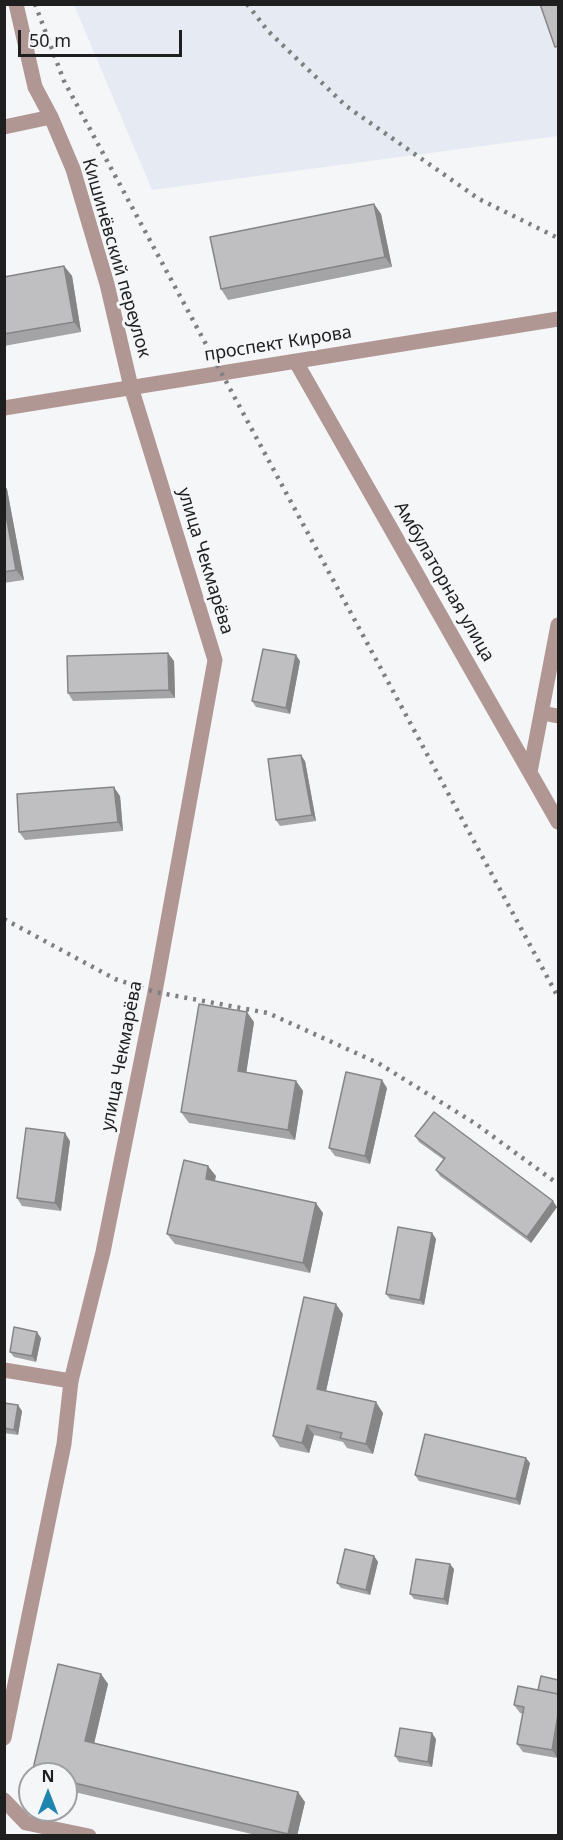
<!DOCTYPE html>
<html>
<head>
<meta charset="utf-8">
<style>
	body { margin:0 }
	#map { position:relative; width:563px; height:1840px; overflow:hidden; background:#f5f6f8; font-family:"Noto Sans",sans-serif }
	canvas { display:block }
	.frame { position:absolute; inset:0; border:6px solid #1f1f20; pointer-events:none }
	.north { position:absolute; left:18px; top:1762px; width:60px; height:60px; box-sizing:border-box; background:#f5f6f8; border:2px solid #9fa0a2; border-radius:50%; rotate:0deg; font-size:16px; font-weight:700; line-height:24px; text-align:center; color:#1f1f20 }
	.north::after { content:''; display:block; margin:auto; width:21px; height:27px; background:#1e85ae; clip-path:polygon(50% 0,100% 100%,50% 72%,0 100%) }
	.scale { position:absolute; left:18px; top:30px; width:164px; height:27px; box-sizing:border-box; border:3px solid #1f1f20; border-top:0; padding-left:8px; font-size:18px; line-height:21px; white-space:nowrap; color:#1f1f20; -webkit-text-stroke:4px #f5f6f8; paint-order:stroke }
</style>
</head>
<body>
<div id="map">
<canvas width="563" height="1840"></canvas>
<div class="frame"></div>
<div class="north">N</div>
<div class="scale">50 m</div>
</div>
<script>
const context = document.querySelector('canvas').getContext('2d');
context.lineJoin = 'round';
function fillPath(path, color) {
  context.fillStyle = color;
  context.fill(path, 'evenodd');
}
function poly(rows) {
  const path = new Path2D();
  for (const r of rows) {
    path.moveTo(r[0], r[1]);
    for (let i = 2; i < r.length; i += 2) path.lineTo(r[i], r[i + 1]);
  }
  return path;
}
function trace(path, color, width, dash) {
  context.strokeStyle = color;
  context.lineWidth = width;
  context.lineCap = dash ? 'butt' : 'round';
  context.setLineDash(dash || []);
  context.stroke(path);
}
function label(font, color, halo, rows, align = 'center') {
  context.font = font + ' "Noto Sans",sans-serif';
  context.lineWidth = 6;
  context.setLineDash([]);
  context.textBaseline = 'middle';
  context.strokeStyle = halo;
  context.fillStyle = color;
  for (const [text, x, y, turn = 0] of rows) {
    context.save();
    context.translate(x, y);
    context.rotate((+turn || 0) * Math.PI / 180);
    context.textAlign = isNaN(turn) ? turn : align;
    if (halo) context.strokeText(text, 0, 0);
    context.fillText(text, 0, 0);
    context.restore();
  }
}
fillPath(poly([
	[74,5,558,5,558,136,152,190]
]), '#e6ebf3');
trace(poly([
	[16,4,35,87,51,117,73,169,107,284,131,387],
	[4,127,51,117],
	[296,362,558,822],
	[542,713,558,716],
	[530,772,558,625],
	[4,1370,71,1381],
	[4,1800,26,1823,89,1836]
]), '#b19794', 15);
trace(poly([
	[4,408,558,319],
	[4,1738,64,1444,71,1381,103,1252,155,992,215,660,131,387]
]), '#b19794', 15);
trace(poly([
	[35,4,64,81,558,997],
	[247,4,268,31,346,106,479,199,558,238],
	[4,919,115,979,155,992,268,1013,378,1063,476,1124,558,1184]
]), '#7e7f80', 4.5, [3, 6]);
fillPath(poly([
	[374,204,381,214,392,267,228,300,221,289],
	[64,266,72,276,81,332,4,346,4,277],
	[4,485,7,489,24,580,4,583],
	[174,661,175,698,73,701,68,693],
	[300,661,290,714,256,707,252,701],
	[305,761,316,821,280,826,276,820],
	[120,796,123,831,25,840,19,832],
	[254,1022,246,1073,296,1081,303,1091,295,1140,189,1123,181,1112],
	[387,1088,370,1164,335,1156,329,1148],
	[415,1136,557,1207,531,1243,440,1176,436,1170,444,1160,419,1142],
	[70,1141,61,1211,22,1206,17,1198],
	[216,1176,214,1181,323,1213,310,1273,175,1244,167,1234],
	[432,1233,436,1239,424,1305,390,1299,386,1294],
	[343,1314,326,1391,383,1413,373,1454,347,1448,343,1442,314,1435,309,1453,280,1447,273,1436],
	[41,1338,36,1362,14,1357,10,1352],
	[4,1403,22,1411,18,1435,4,1433],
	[530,1463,520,1505,419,1481,415,1475],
	[374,1556,378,1562,370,1595,341,1588,337,1583],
	[454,1569,448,1605,414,1599,410,1594],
	[101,1674,108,1684,94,1744,305,1802,297,1836,260,1836,66,1790,66,1774],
	[518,1686,557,1758,523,1752,517,1744,523,1714,520,1713,514,1705],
	[436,1739,432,1767,399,1762,395,1756]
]), '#a4a3a5');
fillPath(poly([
	[374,204,381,214,392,267,385,257],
	[64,266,72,276,81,332,74,322],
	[4,485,7,489,24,580,16,570,4,504],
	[168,653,174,661,175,698,169,690],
	[296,655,300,661,290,714,286,708],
	[301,755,305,761,316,821,312,815],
	[114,787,120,796,123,831,118,822],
	[247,1012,254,1022,245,1081,238,1071],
	[382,1080,387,1088,370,1164,365,1156],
	[296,1081,303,1091,295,1140,288,1130],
	[65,1133,70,1141,61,1211,55,1203],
	[208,1166,216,1176,213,1190,206,1179],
	[553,1201,557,1207,531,1243,527,1237],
	[316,1203,323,1213,310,1273,303,1263],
	[432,1233,436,1239,424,1305,420,1300],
	[336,1304,343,1314,324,1400,317,1389],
	[37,1332,41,1338,36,1362,32,1356],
	[376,1402,383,1413,373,1454,366,1444],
	[18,1405,22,1411,18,1435,14,1430],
	[307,1425,314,1435,309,1453,302,1443],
	[526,1458,530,1463,520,1505,516,1499],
	[374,1556,378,1562,370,1595,366,1590],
	[450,1564,454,1569,448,1605,444,1599],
	[101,1674,108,1684,92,1752,85,1741],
	[558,1714,558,1753,557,1758,552,1750],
	[432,1733,436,1739,432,1767,428,1762],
	[298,1792,305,1802,297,1836,289,1836,288,1834]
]), '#868586');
const building = poly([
	[540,4,558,4,558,46,555,47,540,4],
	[374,204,385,257,221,289,210,237,374,204],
	[64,266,74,322,4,334,4,277,64,266],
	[4,504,16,570,4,572,4,504],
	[263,649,296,655,286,708,252,701,263,649],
	[168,653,169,690,68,693,67,656,168,653],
	[301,755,312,815,276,820,268,759,301,755],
	[114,787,118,822,19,832,17,794,114,787],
	[199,1004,247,1012,238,1071,296,1081,288,1130,181,1112,199,1004],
	[346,1072,382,1080,365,1156,329,1148,346,1072],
	[434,1112,553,1201,527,1237,436,1170,445,1158,415,1136,434,1112],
	[26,1128,65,1133,55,1203,17,1198,26,1128],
	[184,1160,208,1166,206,1179,316,1203,303,1263,167,1234,184,1160],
	[398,1227,432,1233,420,1300,386,1294,398,1227],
	[304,1297,336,1304,317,1389,376,1402,366,1444,340,1438,342,1433,307,1425,302,1443,273,1436,304,1297],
	[14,1327,37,1332,32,1356,10,1352,14,1327],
	[4,1403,18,1405,14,1430,4,1428,4,1403],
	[425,1434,526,1458,516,1499,415,1475,425,1434],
	[345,1549,374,1556,366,1590,337,1583,345,1549],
	[416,1559,450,1564,444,1599,410,1594,416,1559],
	[58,1664,101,1674,85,1741,298,1792,288,1834,66,1781,66,1774,36,1774,32,1773,58,1664],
	[541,1676,558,1680,558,1694,538,1690,541,1676],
	[518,1686,558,1694,558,1714,552,1750,517,1744,524,1707,514,1705,518,1686],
	[400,1728,432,1733,428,1762,395,1756,400,1728]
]);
fillPath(building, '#bfbec0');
trace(building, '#868586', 1.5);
label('18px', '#1f1f20', '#f5f6f8', [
	["Кишинёвский переулок",116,258,74],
	["проспект Кирова",278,344,-9],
	["улица Чекмарёва",205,561,73],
	["Амбулаторная улица",444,582,60],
	["улица Чекмарёва",122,1056,-79]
]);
</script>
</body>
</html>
